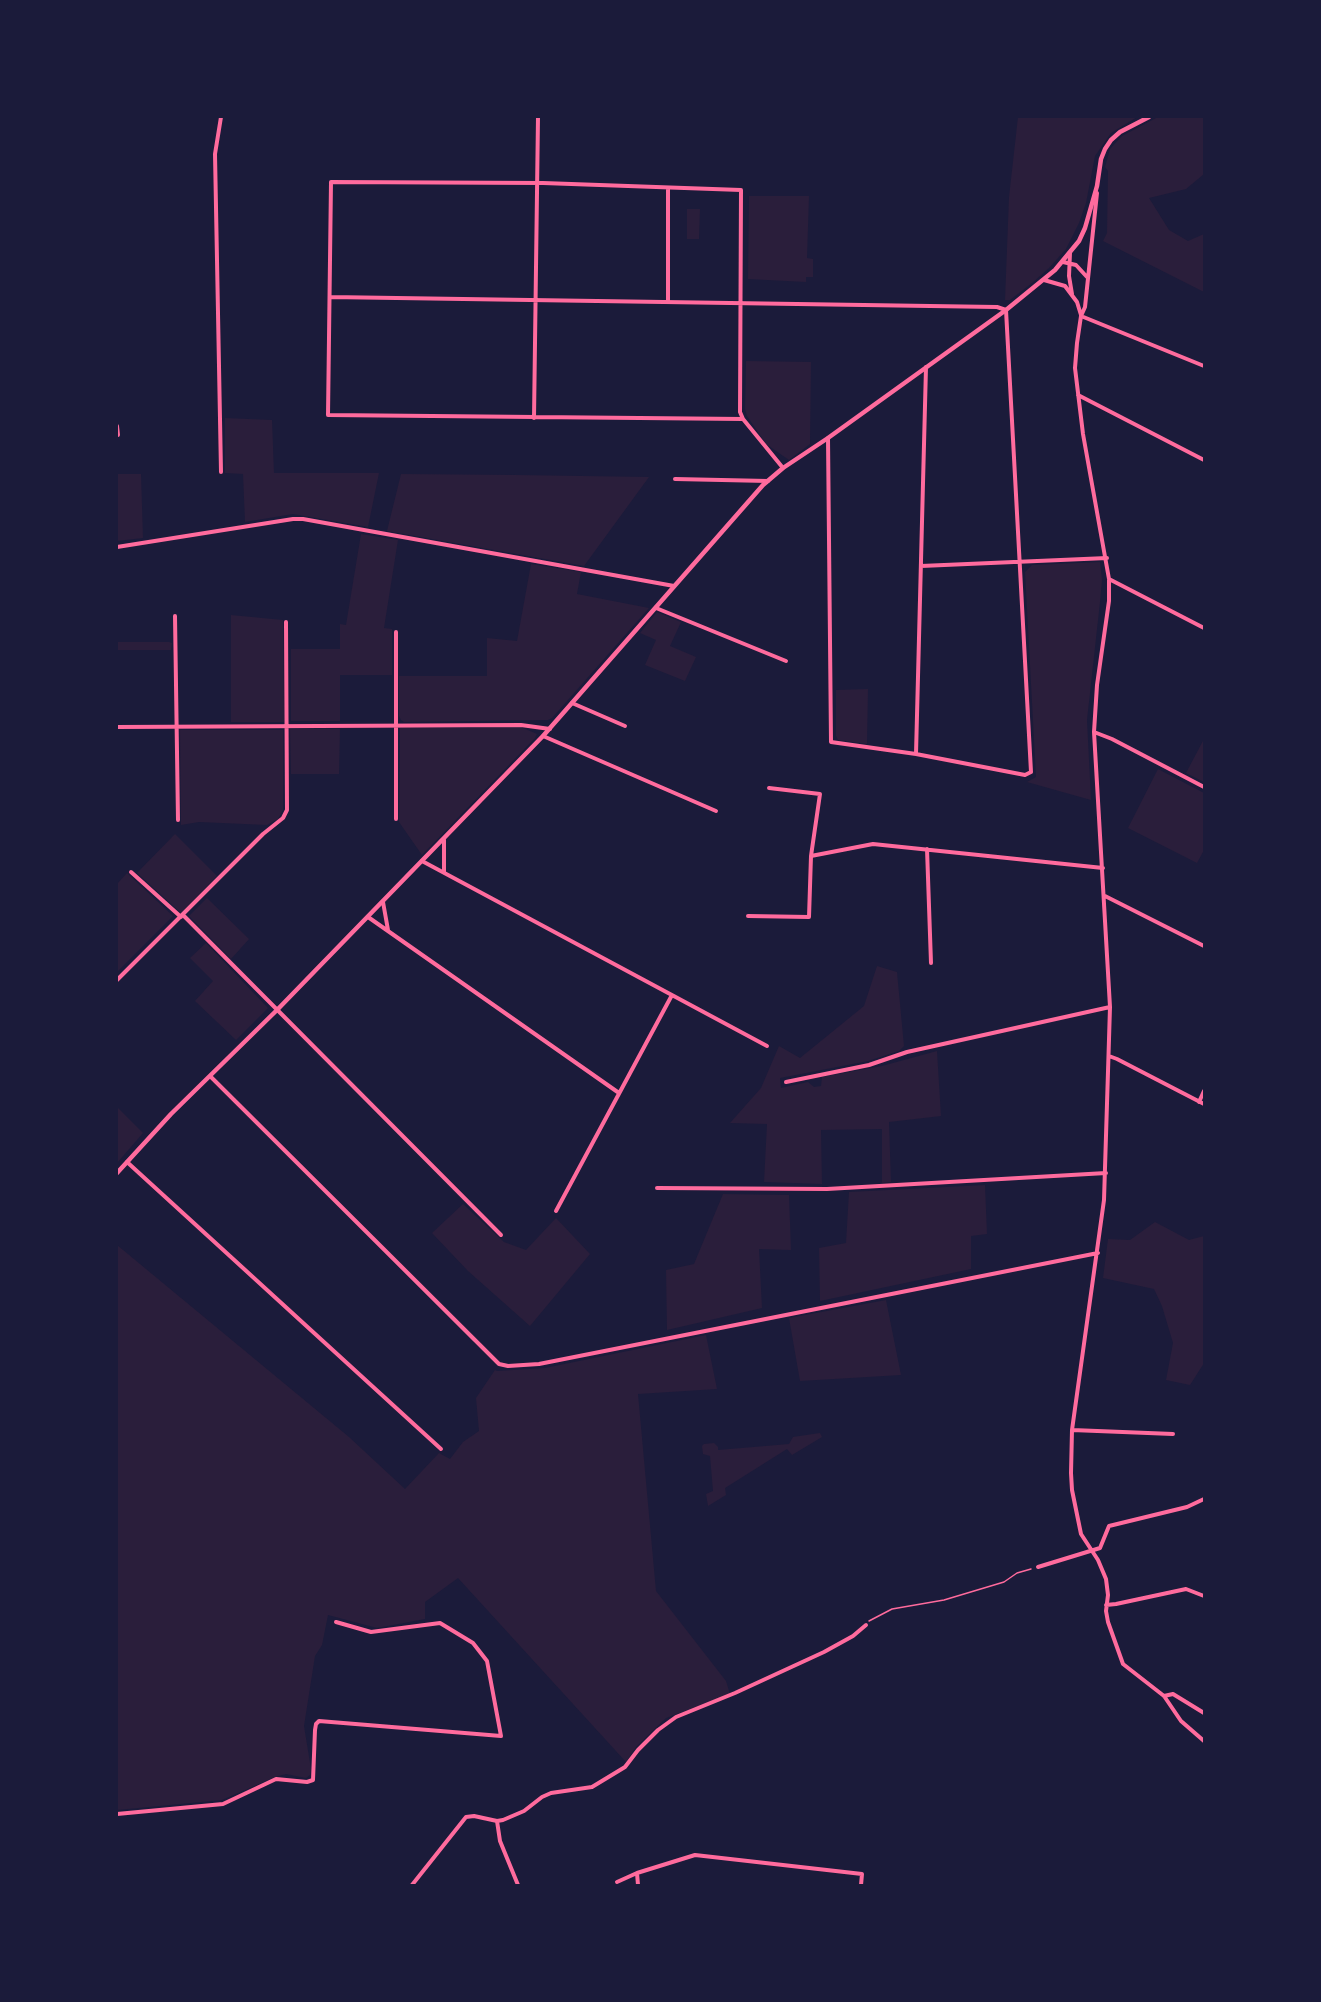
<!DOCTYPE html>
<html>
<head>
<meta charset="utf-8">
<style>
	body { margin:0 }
	#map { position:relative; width:1321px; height:2002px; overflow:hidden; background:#1b1b3a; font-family:Signika,sans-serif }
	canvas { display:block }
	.frame { position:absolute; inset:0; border:118px solid #1b1b3a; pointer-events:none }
</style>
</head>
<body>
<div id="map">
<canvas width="1321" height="2002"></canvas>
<div class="frame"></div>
</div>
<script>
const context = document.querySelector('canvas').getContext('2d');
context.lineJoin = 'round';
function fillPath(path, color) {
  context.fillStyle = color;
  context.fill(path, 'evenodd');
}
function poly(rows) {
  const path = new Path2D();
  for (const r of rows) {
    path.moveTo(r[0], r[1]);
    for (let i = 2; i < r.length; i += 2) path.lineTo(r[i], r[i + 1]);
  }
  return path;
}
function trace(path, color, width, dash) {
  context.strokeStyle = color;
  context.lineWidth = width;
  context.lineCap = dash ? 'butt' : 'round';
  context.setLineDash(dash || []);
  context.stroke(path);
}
fillPath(poly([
	[1018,117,1137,117,1111,133,1095,156,1086,203,1079,223,1066,249,1049,268,1032,283,1010,300,1005,300,1009,197],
	[1158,117,1204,117,1204,174,1186,189,1149,198,1169,230,1188,241,1204,234,1204,292,1103,241,1107,233,1108,171,1105,167,1110,149,1122,136],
	[749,196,809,196,807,258,813,259,813,277,806,277,806,282,748,279],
	[687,209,700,209,699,239,687,239],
	[746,361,811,362,810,444,789,460,766,444,747,416,745,409],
	[225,418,272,420,274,473,379,473,368,527,293,514,245,522,243,474,225,473],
	[117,474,141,474,143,538,117,541],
	[401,474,516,475,649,477,584,566,387,531],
	[361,534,398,540,384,628,392,629,392,675,340,675,340,721,291,721,291,649,340,649,340,624,346,625],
	[1100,562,1102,580,1100,602,1087,720,1091,800,1027,782,1036,777,1025,572,1032,565],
	[531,564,581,572,577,594,649,608,552,718,548,720,404,722,401,720,399,716,399,676,487,676,487,638,517,641],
	[657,612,681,622,670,646,696,657,685,681,645,665,656,640,640,633],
	[231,615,283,620,284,722,231,722],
	[117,642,169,642,172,643,171,650,117,650],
	[868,689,867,744,838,740,836,736,836,690],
	[400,728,523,728,537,734,535,738,422,855,399,822],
	[290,729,340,729,339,774,291,774],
	[180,730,283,730,283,810,278,819,267,825,199,822,181,825],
	[1204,739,1204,782,1186,773],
	[1158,769,1204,793,1204,850,1197,863,1128,828],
	[175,834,217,876,181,913,137,873],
	[127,873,173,916,117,972,117,884],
	[207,898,249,939,231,959,189,916],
	[206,943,268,1008,236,1040,195,1001,213,981,190,958],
	[877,966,897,972,904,1046,899,1051,868,1061,780,1078,781,1088,808,1082,814,1087,821,1086,822,1077,882,1066,937,1051,941,1116,889,1122,891,1182,882,1183,882,1129,821,1130,822,1184,764,1182,767,1124,730,1123,761,1088,779,1046,800,1058,864,1006],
	[117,1107,143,1133,117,1163],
	[985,1185,987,1234,971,1236,971,1269,820,1301,819,1248,846,1243,849,1192],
	[723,1194,789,1195,791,1250,759,1249,762,1308,667,1330,666,1270,694,1264],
	[463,1204,504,1242,526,1250,556,1218,590,1254,530,1326,468,1271,432,1233],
	[1155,1222,1189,1240,1204,1236,1204,1363,1190,1385,1166,1380,1173,1343,1162,1306,1154,1289,1103,1278,1108,1239,1130,1240],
	[117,1245,349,1437,405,1489,439,1453,450,1459,463,1442,479,1431,476,1398,495,1370,497,1371,545,1368,706,1335,717,1389,638,1394,656,1591,726,1681,730,1694,666,1718,636,1747,626,1762,458,1578,425,1602,425,1619,377,1628,328,1615,322,1645,315,1656,304,1726,311,1769,310,1775,306,1778,286,1774,275,1777,222,1800,117,1810],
	[886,1300,901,1375,800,1381,789,1318],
	[820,1433,822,1437,792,1455,787,1449,725,1488,726,1495,708,1506,706,1494,713,1491,710,1456,703,1454,702,1446,704,1444,714,1443,718,1447,718,1450,789,1444,793,1437]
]), '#2a1e3b');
trace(poly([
	[869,1621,892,1609,944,1600,1004,1582,1017,1573,1031,1569]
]), '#ff6b9d', 1.5);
trace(poly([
	[1097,193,1085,307,1081,316,1077,343,1075,368,1083,434,1109,579,1109,601,1097,685,1094,732,1110,1007,1104,1200,1072,1430,1071,1473,1072,1490,1081,1534,1098,1560,1106,1579,1108,1595,1106,1611,1108,1622,1123,1664,1164,1696,1181,1721,1204,1741],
	[1070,253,1069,276,1072,294],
	[1063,262,1076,265,1087,277],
	[1044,280,1065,286,1077,302,1081,315],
	[330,297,997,307,1006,310,1031,772,1025,775,916,754,831,742,828,438],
	[668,301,668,188],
	[1081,316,1204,366],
	[1078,395,1204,460],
	[534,418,538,117],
	[743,419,740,412,741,190,543,183,331,182,328,415,743,419,783,468],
	[117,426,118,435],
	[221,472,215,154,221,117],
	[675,479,768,481],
	[117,547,293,519,303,519,674,586],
	[921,566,1107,558],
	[1109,579,1204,628],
	[656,608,786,661],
	[175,616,178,820],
	[572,703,625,726],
	[117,727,521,725,550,729],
	[1094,732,1112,739,1204,787],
	[543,736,716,811],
	[916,754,926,367],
	[769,788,820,794,811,856,873,844,1103,868],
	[396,819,396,632],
	[444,840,444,872],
	[927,849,931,963],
	[422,861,767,1046],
	[131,872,181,917],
	[1105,896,1204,946],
	[383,902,388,930],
	[183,915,501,1235],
	[748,916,809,917,811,856],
	[368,917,619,1093],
	[117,980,263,834,283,818,287,810,286,622],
	[1109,1056,1117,1059,1204,1104],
	[211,1077,499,1364,508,1366,539,1364,1098,1253],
	[786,1082,869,1065,907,1052,1110,1007],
	[1199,1102,1204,1091],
	[127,1162,441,1449],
	[657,1188,827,1189,1106,1173],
	[556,1211,672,995],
	[1072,1430,1173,1434],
	[1038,1567,1100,1548,1109,1526,1187,1507,1204,1499],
	[1106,1605,1116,1604,1186,1589,1204,1596],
	[1164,1696,1173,1694,1204,1713],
	[117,1814,223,1804,276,1779,307,1782,313,1780,315,1730,316,1724,319,1721,501,1736,487,1661,473,1643,440,1623,371,1632,336,1622],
	[497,1821,500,1841,518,1885],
	[637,1873,638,1885],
	[617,1882,637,1873,695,1855,862,1874,861,1885],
	[412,1885,466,1817,474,1816,497,1821,503,1820,524,1811,542,1797,551,1793,592,1787,625,1767,638,1750,658,1730,676,1717,735,1693,824,1652,853,1636,866,1625]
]), '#ff6b9d', 4);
trace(poly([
	[117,1173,171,1114,277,1010,543,736,763,485,783,468,828,438,1006,310,1055,270,1079,241,1085,228,1097,186,1101,159,1105,149,1111,140,1120,132,1149,117]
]), '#ff6b9d', 4.5);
</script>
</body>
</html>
